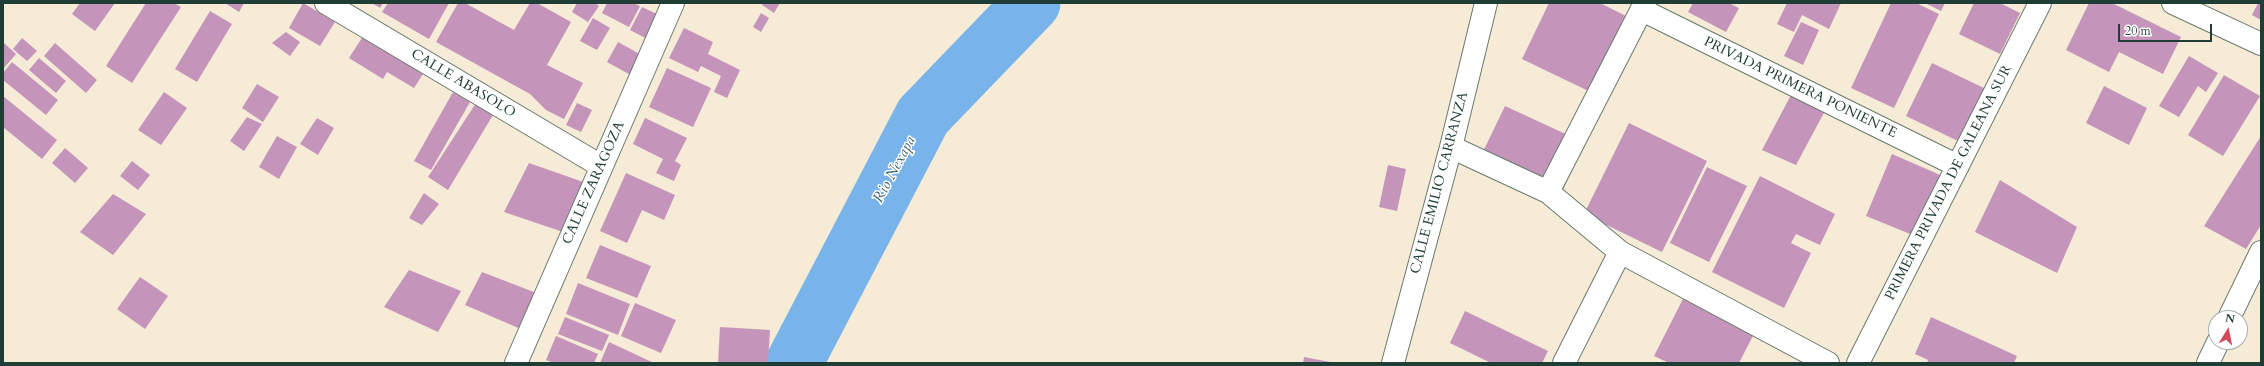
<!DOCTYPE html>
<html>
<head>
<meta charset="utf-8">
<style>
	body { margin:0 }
	#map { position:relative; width:2264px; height:366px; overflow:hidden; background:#f5ebd7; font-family:Cardo,serif }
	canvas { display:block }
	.frame { position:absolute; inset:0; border:4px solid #1f3d34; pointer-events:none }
	.north { position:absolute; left:2208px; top:310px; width:40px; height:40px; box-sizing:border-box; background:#fff; border:1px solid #a5b1ae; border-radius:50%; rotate:10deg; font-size:11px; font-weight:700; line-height:16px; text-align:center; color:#1f3d34 }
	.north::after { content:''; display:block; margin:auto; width:14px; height:18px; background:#d1495b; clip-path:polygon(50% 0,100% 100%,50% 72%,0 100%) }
	.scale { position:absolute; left:2118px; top:24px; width:94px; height:18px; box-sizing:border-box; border:2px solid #1f3d34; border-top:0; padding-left:5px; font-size:12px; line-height:14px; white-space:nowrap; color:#1f3d34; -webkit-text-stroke:3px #fff; paint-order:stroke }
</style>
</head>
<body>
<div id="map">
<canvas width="2264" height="366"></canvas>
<div class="frame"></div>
<div class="north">N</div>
<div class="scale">20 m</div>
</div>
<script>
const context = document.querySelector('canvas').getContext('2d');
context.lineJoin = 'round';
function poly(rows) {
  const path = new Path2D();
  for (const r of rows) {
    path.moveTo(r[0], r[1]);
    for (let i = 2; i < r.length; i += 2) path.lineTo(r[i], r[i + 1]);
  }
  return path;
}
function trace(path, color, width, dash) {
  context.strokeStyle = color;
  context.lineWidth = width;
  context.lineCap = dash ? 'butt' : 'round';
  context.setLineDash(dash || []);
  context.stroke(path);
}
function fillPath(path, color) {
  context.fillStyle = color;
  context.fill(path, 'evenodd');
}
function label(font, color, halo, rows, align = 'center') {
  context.font = font + ' Cardo,serif';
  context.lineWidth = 3;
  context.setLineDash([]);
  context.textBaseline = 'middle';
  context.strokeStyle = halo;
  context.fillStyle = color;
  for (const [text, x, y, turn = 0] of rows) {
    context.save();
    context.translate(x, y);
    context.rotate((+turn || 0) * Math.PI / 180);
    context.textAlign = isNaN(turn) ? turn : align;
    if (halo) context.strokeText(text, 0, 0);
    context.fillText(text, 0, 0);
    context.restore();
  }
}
trace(poly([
	[794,363,923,116,1032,3]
]), '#78b3e9', 57);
fillPath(poly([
	[80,3,115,3,95,31,72,14],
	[146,3,174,3,181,7,132,83,106,66],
	[225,3,244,3,239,12],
	[303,3,335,22,320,46,289,28],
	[372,3,383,3,380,8],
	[388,3,449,3,429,39,382,12],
	[458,3,465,3,514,30,530,3,537,3,571,22,547,65,583,83,564,119,546,110,530,94,436,42],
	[577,3,595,3,599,6,588,22,572,12],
	[607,3,633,3,640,6,629,27,602,13],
	[763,3,780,3,774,13,762,5],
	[1549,3,1600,3,1642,24,1605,99,1522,59],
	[1693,3,1729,3,1739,8,1726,32,1688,12],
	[1787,3,1841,3,1829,29,1802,15,1794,32,1777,24],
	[1891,3,1916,3,1939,14,1894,108,1851,88],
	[1925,3,1945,3,1941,11],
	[1974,3,2000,3,2020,13,2000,54,1959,34],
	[2089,3,2112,3,2181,37,2163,74,2119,52,2109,72,2066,50],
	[2258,3,2261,3,2261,20,2252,15],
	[642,7,665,18,653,42,630,30],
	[210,11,232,24,197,82,175,69],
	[761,13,769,18,761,32,753,27],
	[593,18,610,28,597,50,580,41],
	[1801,22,1819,30,1803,65,1784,56],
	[684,28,713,42,708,54,740,70,727,98,714,92,721,76,701,66,698,72,669,58],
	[286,32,300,42,290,56,272,43],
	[363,36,423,74,414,88,387,72,383,79,349,58],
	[22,38,37,51,27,61,13,49],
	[618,42,647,58,636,78,607,62],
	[4,43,16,54,3,69,3,44],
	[55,43,97,80,86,93,44,56],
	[2189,56,2218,73,2206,92,2198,86,2179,117,2159,106],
	[39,58,66,81,56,93,29,70],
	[12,62,58,100,46,115,3,80,3,73],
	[1932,63,1986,89,1960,142,1906,116],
	[667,68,711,88,693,127,649,107],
	[2224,75,2260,96,2223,156,2188,135],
	[257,84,279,97,263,122,242,108],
	[2104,86,2147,108,2129,145,2086,123],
	[164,92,187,108,161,145,138,130],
	[453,92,470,102,431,170,414,161],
	[1792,93,1826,109,1796,165,1762,150],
	[3,96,57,140,42,159,3,127],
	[476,103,493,115,448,190,428,177],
	[577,103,592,110,581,132,566,125],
	[1505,106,1585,143,1559,198,1479,160],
	[247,117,262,124,244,151,230,141],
	[317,118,334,128,318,155,300,144],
	[645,118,687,138,675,161,681,165,674,181,656,173,663,159,633,144],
	[1629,123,1707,161,1662,252,1584,214],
	[277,136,297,147,279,179,259,167],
	[2261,136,2261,225,2246,249,2204,226],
	[65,148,88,168,75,183,52,163],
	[1892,154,1947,178,1920,238,1866,216],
	[132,161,150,175,138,190,120,176],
	[529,163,589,184,566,233,504,212],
	[1388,165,1406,169,1397,211,1379,207],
	[1707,167,1747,186,1709,262,1670,243],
	[626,173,675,195,664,220,642,210,627,243,600,231],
	[1760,176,1835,214,1820,245,1796,234,1791,243,1811,253,1784,308,1712,272],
	[2000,180,2077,227,2057,273,1975,232],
	[424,193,439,204,422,225,409,218],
	[113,194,146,214,113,255,80,232],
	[600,245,651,266,637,298,586,278],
	[409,270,461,291,438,332,384,307],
	[482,272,539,294,523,330,465,305],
	[140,277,168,296,145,329,117,309],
	[578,283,630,304,618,335,566,314],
	[1686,293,1757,328,1739,363,1669,363,1654,356],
	[635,303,676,320,661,353,621,336],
	[1465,311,1548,351,1542,363,1491,363,1450,343],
	[565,317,609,335,602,351,558,334],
	[1931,317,2017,356,2014,363,1927,363,1928,360,1915,354],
	[720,327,770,330,768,363,718,363],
	[556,336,598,354,594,363,554,363,546,360],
	[609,342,654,363,600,363],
	[1304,357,1330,362,1330,363,1303,363]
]), '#c594bb');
const street = poly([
	[326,3,601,166],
	[2173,3,2261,44],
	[1642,10,1958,166],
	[1451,147,1548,192,1620,252,1828,363],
	[1548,192,1645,3],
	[2229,318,2261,252],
	[516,363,673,3],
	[1393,363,1451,147,1486,3],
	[1564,363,1620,252],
	[1858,363,2040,3],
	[2208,363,2218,342]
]);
trace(street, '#6a7a6d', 24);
trace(street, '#fff', 22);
label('14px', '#1f3d34', '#fff', [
	["CALLE ABASOLO",463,84,31],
	["PRIVADA PRIMERA PONIENTE",1800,88,26],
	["CALLE ZARAGOZA",594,183,-66],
	["CALLE EMILIO CARRANZA",1440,183,-75],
	["PRIMERA PRIVADA DE GALEANA SUR",1949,183,-63]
]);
label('italic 15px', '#3a606a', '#fff', [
	["Rio Nexapa",895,170,-62]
]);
</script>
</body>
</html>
